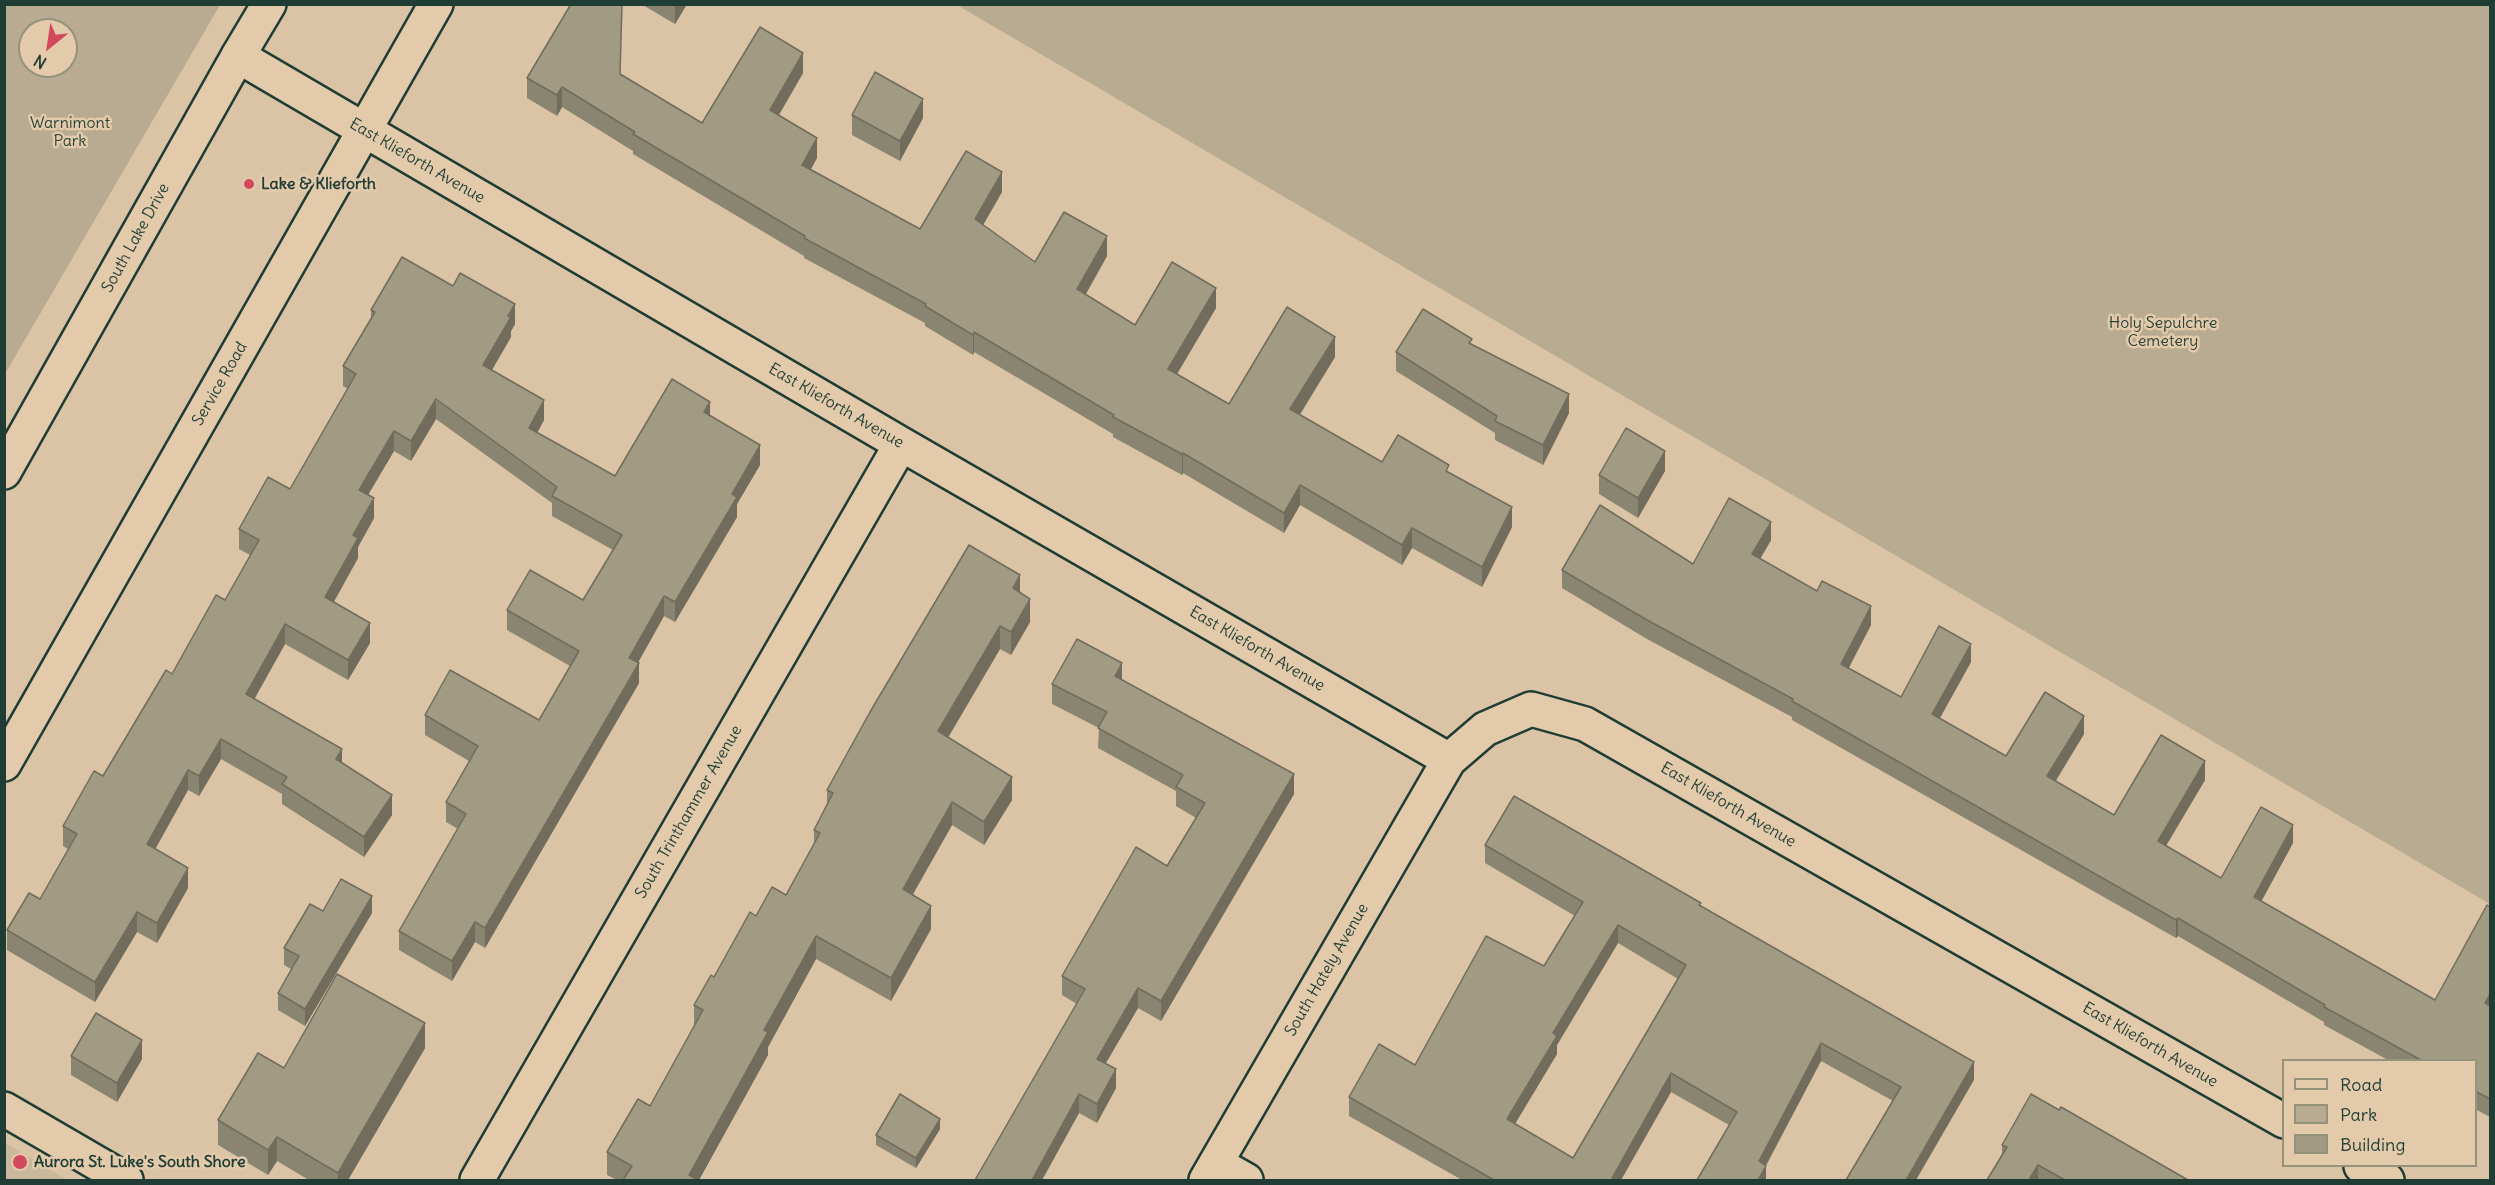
<!DOCTYPE html>
<html>
<head>
<meta charset="utf-8">
<style>
	body { margin:0 }
	#map { position:relative; width:2495px; height:1185px; overflow:hidden; background:#dbc4a6; font-family:Delius,sans-serif }
	canvas { display:block }
	.frame { position:absolute; inset:0; border:6px solid #1f3d34; pointer-events:none }
	.legend { position:absolute; left:2282px; top:1059px; width:195px; height:108px; box-sizing:border-box; background:#e3caab; border:2px solid #95927b; margin:0; padding:8px 10px; list-style:none; font-size:18px; color:#1f3d34 }
	.legend li { display:flex; align-items:center; gap:12px; height:30px }
	.legend b { width:30px; border:2px solid #95927b }
	.north { position:absolute; left:18px; top:18px; width:60px; height:60px; box-sizing:border-box; background:#e3caab; border:2px solid #95927b; border-radius:50%; rotate:210deg; font-size:16px; font-weight:700; line-height:24px; text-align:center; color:#1f3d34 }
	.north::after { content:''; display:block; margin:auto; width:21px; height:27px; background:#d1495b; clip-path:polygon(50% 0,100% 100%,50% 72%,0 100%) }
</style>
</head>
<body>
<div id="map">
<canvas width="2495" height="1185"></canvas>
<div class="frame"></div>
<ul class="legend">
<li><b style="height:8px;background:#e3caab"></b>Road</li>
<li><b style="height:16px;background:#b8ab91"></b>Park</li>
<li><b style="height:16px;background:#a19b83"></b>Building</li>
</ul>
<div class="north">N</div>
</div>
<script>
const context = document.querySelector('canvas').getContext('2d');
context.lineJoin = 'round';
function fillPath(path, color) {
  context.fillStyle = color;
  context.fill(path, 'evenodd');
}
function poly(rows) {
  const path = new Path2D();
  for (const r of rows) {
    path.moveTo(r[0], r[1]);
    for (let i = 2; i < r.length; i += 2) path.lineTo(r[i], r[i + 1]);
  }
  return path;
}
function trace(path, color, width, dash) {
  context.strokeStyle = color;
  context.lineWidth = width;
  context.lineCap = dash ? 'butt' : 'round';
  context.setLineDash(dash || []);
  context.stroke(path);
}
function label(font, color, halo, rows, align = 'center') {
  context.font = font + ' Delius,sans-serif';
  context.lineWidth = 5;
  context.setLineDash([]);
  context.textBaseline = 'middle';
  context.strokeStyle = halo;
  context.fillStyle = color;
  for (const [text, x, y, turn = 0] of rows) {
    context.save();
    context.translate(x, y);
    context.rotate((+turn || 0) * Math.PI / 180);
    context.textAlign = isNaN(turn) ? turn : align;
    if (halo) context.strokeText(text, 0, 0);
    context.fillText(text, 0, 0);
    context.restore();
  }
}
fillPath(poly([
	[5,1143,68,1180,5,1180]
]), '#cab89c');
fillPath(poly([
	[5,4,220,5,5,374,4,5],
	[30,30,66,30,66,66,30,66],
	[957,5,2490,5,2490,904]
]), '#b8ab91');
const minor = poly([
	[238,56,901,444,1449,760,1485,729,1531,709,1585,724,2284,1121],
	[4,764,436,4],
	[4,1109,126,1180],
	[1216,1163,1246,1180],
	[2361,1166,2387,1180],
	[477,1180,901,444],
	[1206,1180,1449,760]
]);
const secondary = poly([
	[4,472,238,56,269,4]
]);
trace(minor, '#1f3d34', 38);
trace(secondary, '#1f3d34', 38);
trace(minor, '#e3caab', 33);
trace(secondary, '#e3caab', 33);
fillPath(poly([
	[641,4,687,4,675,24],
	[803,73,779,115,817,158,811,169,920,229,1002,192,983,225,1035,262,1107,256,1085,295,1135,325,1216,308,1177,374,1229,404,1335,357,1300,415,1382,462,1449,472,1512,527,1482,587,1412,548,1402,565,1300,505,1284,533,1183,473,1182,475,1113,437,1113,434,974,352,973,355,925,326,925,323,804,258,804,256,633,154,633,151,562,107,557,116,527,98,527,78,621,74,702,123],
	[852,115,923,118,900,161,852,135],
	[371,310,515,324,511,331,511,337,492,370,544,420,537,433,615,476,710,415,760,465,737,504,737,517,675,622,664,616,638,663,639,683,485,948,475,942,452,981,399,950,399,931,458,829,446,822,446,802,469,761,425,735,425,715,539,720,570,666,507,630,507,610,583,600,613,550,552,516,552,503,436,419,411,461,394,451,368,495,374,518,358,547,358,558,334,602,370,643,348,680,285,644,254,699,342,762,392,815,364,857,282,804,282,794,221,759,199,796,188,790,155,849,188,888,157,943,137,932,95,1002,7,950,7,930,40,899,68,849,63,846,63,826,103,776,172,674,225,600,250,555,239,549,239,529,290,489,348,389,343,386,343,366,371,318],
	[1472,345,1569,413,1543,465,1495,440,1495,433,1396,371,1396,352],
	[1665,471,1638,518,1599,494,1599,475],
	[1771,540,1760,559,1871,625,1848,668,1901,697,1971,662,1940,718,2006,756,2084,734,2056,781,2114,815,2205,780,2166,846,2221,878,2293,843,2261,901,2435,1000,2490,907,2490,1117,2475,1109,2475,1060,2388,1060,2324,1025,2324,1022,2178,936,2176,938,1792,720,1792,717,1647,639,1562,588,1562,570,1693,564],
	[1020,592,1030,622,1011,655,1000,649,948,738,1012,800,984,845,952,825,912,895,931,929,891,1001,816,959,768,1047,768,1055,699,1180,617,1180,607,1175,607,1152,650,1106,694,1026,694,1005,756,916,786,895,814,843,814,830,827,806,827,790],
	[1122,680,1294,794,1161,1021,1138,1008,1106,1063,1116,1088,1097,1123,1079,1113,1042,1180,975,1180,1077,1004,1062,995,1062,976,1167,866,1196,818,1176,806,1176,791,1098,748,1099,728,1052,704,1052,684],
	[1485,845,1701,906,1974,1080,1893,1101,1821,1061,1766,1166,1766,1180,1729,1125,1671,1092,1621,1180,1462,1180,1349,1116,1349,1097,1415,1065,1544,966,1575,916,1485,863],
	[1618,943,1678,979,1573,1158,1515,1124,1557,1054,1557,1045],
	[323,911,372,913,305,1026,278,1010,278,993,291,969,284,965,284,948],
	[425,1048,348,1180,309,1180,277,1161,268,1175,218,1145,218,1120,284,1068],
	[71,1056,142,1059,117,1102,71,1075],
	[940,1129,916,1168,876,1145,876,1135],
	[2002,1145,2188,1180,1987,1180,2002,1154]
]), '#8a8571');
fillPath(poly([
	[675,4,687,4,675,24],
	[803,53,803,73,770,130,770,110],
	[562,87,562,107,557,116,557,95],
	[923,99,923,118,900,161,900,141],
	[817,138,817,158,802,185,802,165],
	[1002,172,1002,192,975,239,975,219],
	[1107,236,1107,256,1077,310,1077,289],
	[1216,288,1216,308,1168,389,1168,369],
	[515,304,515,324,511,331,511,337,483,385,483,365],
	[974,332,974,352,973,355,973,335],
	[1335,337,1335,357,1290,429,1290,409],
	[1569,394,1569,413,1543,465,1543,445],
	[436,399,436,419,411,461,411,441],
	[544,400,544,420,529,448,529,428],
	[710,402,710,421,704,412],
	[394,431,394,451,359,510,359,490],
	[760,445,760,465,737,504,737,517,675,622,675,602,732,494],
	[1665,451,1665,471,1638,518,1638,498],
	[1183,453,1183,473,1182,475,1182,454],
	[1300,485,1300,505,1284,533,1284,513],
	[374,498,374,518,358,547,358,558,325,617,325,597,353,535],
	[1512,507,1512,527,1482,587,1482,567],
	[1771,522,1771,540,1752,573,1752,554],
	[1412,528,1412,548,1402,565,1402,545],
	[1020,575,1020,598,1013,588],
	[664,596,664,616,629,678,629,658],
	[1030,599,1030,622,1011,655,1011,632],
	[1871,606,1871,625,1841,683,1841,664],
	[370,623,370,643,348,680,348,660],
	[285,624,285,644,246,714,246,694],
	[1000,626,1000,649,938,754,938,731],
	[1971,644,1971,662,1932,732,1932,714],
	[639,663,639,683,485,948,485,928],
	[1122,663,1122,683,1115,676],
	[2084,716,2084,734,2047,794,2047,776],
	[221,739,221,759,199,796,199,776],
	[342,749,342,769,336,759],
	[2205,761,2205,780,2158,859,2158,841],
	[188,770,188,790,147,864,147,844],
	[1294,774,1294,794,1161,1021,1161,1001],
	[1012,777,1012,800,984,845,984,822],
	[392,795,392,815,364,857,364,837],
	[952,802,952,825,903,912,903,889],
	[2293,825,2293,843,2254,915,2254,897],
	[188,868,188,888,157,943,157,923],
	[372,896,372,913,305,1026,305,1009],
	[931,906,931,929,891,1001,891,978],
	[137,912,137,932,95,1002,95,982],
	[2178,918,2178,936,2176,938,2176,920],
	[475,922,475,942,452,981,452,961],
	[1618,925,1618,943,1557,1045,1557,1054,1507,1137,1507,1119,1553,1033],
	[816,936,816,959,768,1047,768,1055,699,1180,689,1175,764,1030],
	[1138,988,1138,1008,1097,1078,1097,1059],
	[2490,994,2490,1012,2485,1003],
	[425,1023,425,1048,348,1180,338,1180,338,1173],
	[142,1040,142,1059,117,1102,117,1083],
	[1821,1043,1821,1061,1763,1170,1766,1166,1766,1180,1758,1180,1759,1161],
	[1974,1062,1974,1080,1916,1180,1906,1180],
	[1116,1069,1116,1088,1097,1123,1097,1104],
	[1671,1073,1671,1092,1621,1180,1612,1180,1612,1178],
	[1079,1094,1079,1113,1042,1180,1032,1180],
	[940,1119,940,1129,916,1168,916,1158],
	[277,1137,277,1161,268,1175,268,1150],
	[2038,1165,2038,1180,2029,1180]
]), '#716c5c');
const building = poly([
	[571,4,622,4,620,74,702,123,760,27,803,53,770,110,817,138,802,165,920,229,966,151,1002,172,975,219,1035,262,1064,212,1107,236,1077,289,1135,325,1172,262,1216,288,1168,369,1229,404,1287,307,1335,337,1290,409,1382,462,1398,435,1449,465,1446,471,1512,507,1482,567,1412,528,1402,545,1300,485,1284,513,1183,453,1182,454,1113,417,1114,415,974,332,973,335,925,306,926,304,804,238,805,236,633,134,635,132,562,87,557,95,527,78,571,4],
	[875,72,923,99,900,141,852,115,875,72],
	[402,257,453,286,460,273,515,304,508,316,511,317,483,365,544,400,529,428,615,476,672,379,710,402,704,412,760,445,732,494,737,497,675,602,664,596,629,658,639,663,485,928,475,922,452,961,399,931,466,814,446,802,478,746,425,715,450,670,539,720,579,651,507,610,530,570,583,600,622,535,552,496,557,487,436,399,411,441,394,431,359,490,374,498,353,535,358,538,325,597,370,623,348,660,285,624,246,694,342,749,336,759,392,795,364,837,282,784,287,777,221,739,199,776,188,770,147,844,188,868,157,923,137,912,95,982,7,930,29,893,40,899,77,834,63,826,94,771,103,776,166,670,172,674,216,595,225,600,259,540,239,529,268,477,290,489,356,374,343,366,375,312,371,310,402,257],
	[1423,309,1472,339,1469,343,1569,394,1543,445,1495,421,1497,416,1396,352,1423,309],
	[1626,428,1665,451,1638,498,1599,475,1626,428],
	[1729,498,1771,522,1752,554,1817,591,1822,581,1871,606,1841,664,1901,697,1939,626,1971,644,1932,714,2006,756,2045,692,2084,716,2047,776,2114,815,2161,735,2205,761,2158,841,2221,878,2261,807,2293,825,2254,897,2435,1000,2487,905,2490,907,2490,994,2485,1003,2490,1006,2490,1099,2475,1091,2475,1060,2421,1060,2324,1007,2325,1005,2178,918,2176,920,1792,701,1793,699,1647,620,1562,570,1600,505,1693,564,1729,498],
	[969,545,1020,575,1013,588,1030,599,1011,632,1000,626,938,731,1012,777,984,822,952,802,903,889,931,906,891,978,816,936,764,1030,768,1032,689,1175,698,1180,623,1180,632,1166,607,1152,638,1099,650,1106,703,1010,694,1005,711,975,714,977,750,912,756,916,772,887,786,895,820,833,814,830,833,793,827,790,870,712,969,545],
	[1077,639,1122,663,1115,676,1294,774,1161,1001,1138,988,1097,1059,1116,1069,1097,1104,1079,1094,1032,1180,975,1180,1085,989,1062,976,1136,847,1167,866,1205,803,1176,787,1183,775,1098,728,1107,712,1052,684,1077,639],
	[1514,796,1701,903,1699,905,1974,1062,1906,1180,1846,1180,1901,1087,1821,1043,1759,1161,1766,1166,1758,1180,1697,1180,1737,1112,1671,1073,1612,1178,1617,1180,1494,1180,1349,1097,1379,1044,1415,1065,1486,936,1544,966,1583,902,1485,845,1514,796],
	[1618,925,1686,965,1573,1158,1507,1119,1557,1036,1553,1033,1618,925],
	[341,879,372,896,305,1009,278,993,299,956,284,948,310,904,323,911,341,879],
	[337,974,425,1023,338,1173,277,1137,268,1150,218,1120,258,1053,284,1068,337,974],
	[96,1013,142,1040,117,1083,71,1056,96,1013],
	[900,1094,940,1119,916,1158,876,1135,900,1094],
	[2031,1094,2059,1110,2061,1107,2188,1180,2065,1180,2038,1165,2029,1180,1987,1180,2007,1147,2002,1145,2031,1094]
]);
fillPath(building, '#a19b83');
trace(building, '#716c5c', 1.5);
for (const [x, y, r, color] of [
	[249,184,6,"#d1495b"],
	[20,1162,8,"#d1495b"]
]) {
  const dot = new Path2D();
  dot.arc(x, y, r, 0, 2 * Math.PI);
  context.fillStyle = color;
  context.fill(dot);
  trace(dot, '#e3caab', 2);
}
label('16px', '#274239', '#e3caab', [
	["Warnimont",70,123],
	["Park",70,141],
	["Holy Sepulchre",2163,323],
	["Cemetery",2163,341]
]);
label('16px', '#1f3d34', '#e3caab', [
	["East Klieforth Avenue",417,161,30],
	["South Lake Drive",136,238,-61],
	["Service Road",220,384,-60],
	["East Klieforth Avenue",836,406,30],
	["East Klieforth Avenue",1257,649,30],
	["East Klieforth Avenue",1728,805,30],
	["South Trinthammer Avenue",689,812,-60],
	["South Hately Avenue",1327,970,-60],
	["East Klieforth Avenue",2150,1045,30]
]);
label('bold 16px', '#1f3d34', '#e3caab', [
	["Lake & Klieforth",261,184],
	["Aurora St. Luke's South Shore",34,1162]
], 'left');
</script>
</body>
</html>
